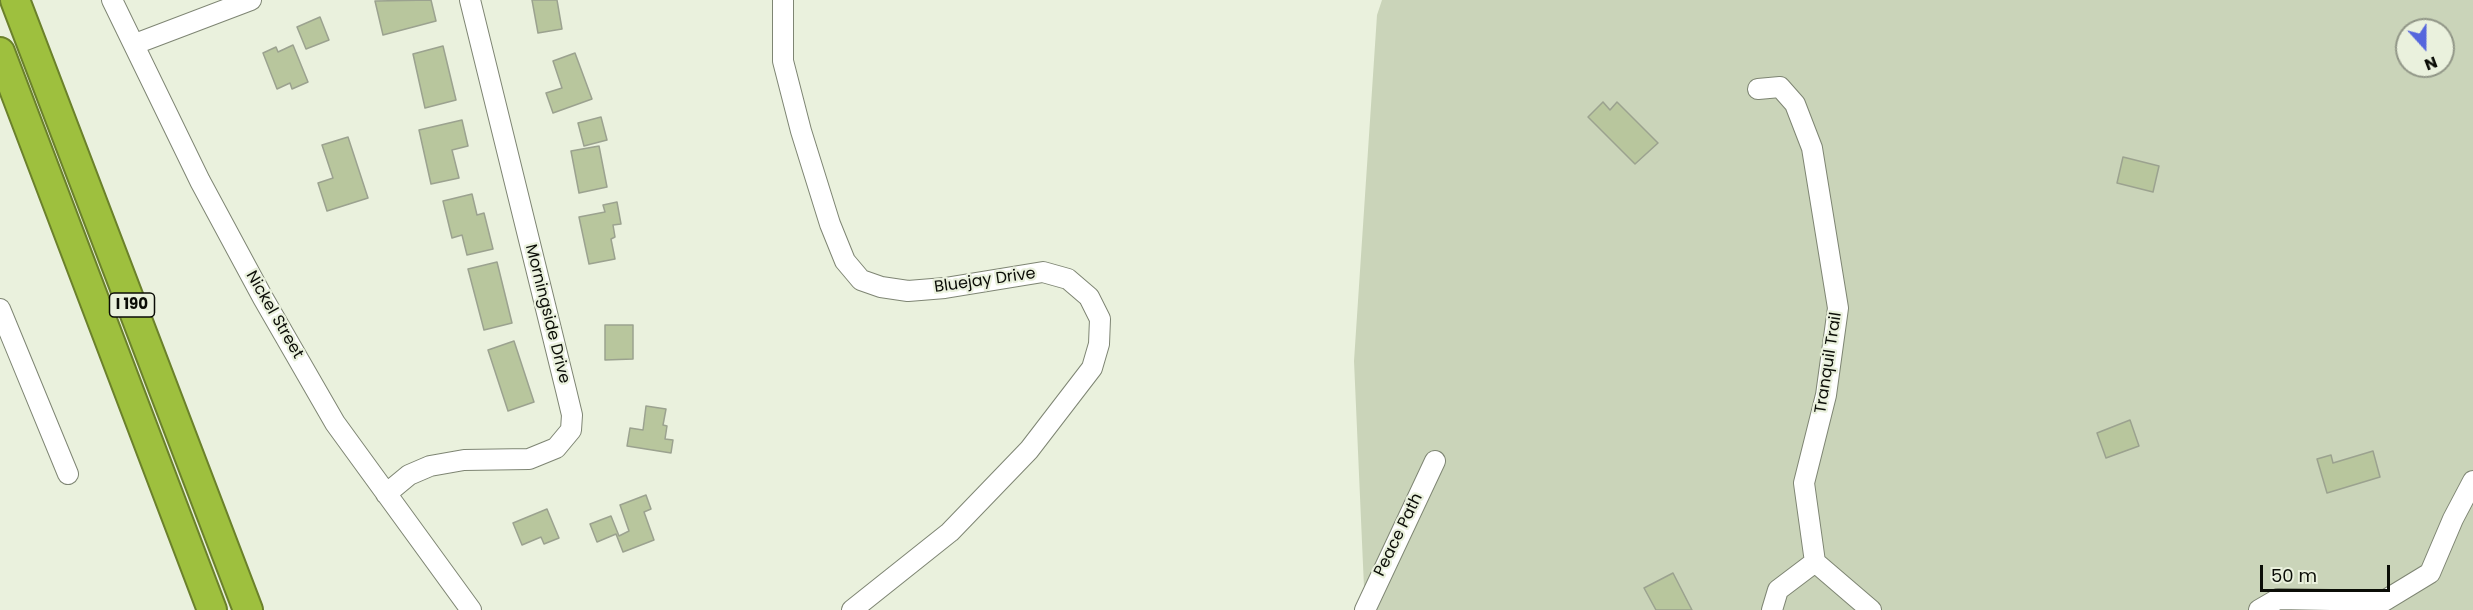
<!DOCTYPE html>
<html>
<head>
<meta charset="utf-8">
<style>
	body { margin:0 }
	#map { position:relative; width:2473px; height:610px; overflow:hidden; background:#eaf1dd; font-family:Poppins,sans-serif }
	canvas { display:block }
	.north { position:absolute; left:2395px; top:18px; width:60px; height:60px; box-sizing:border-box; background:#eaf1dd; border:2px solid #919687; border-radius:50%; rotate:159deg; font-size:16px; font-weight:700; line-height:24px; text-align:center; color:#0b0d07 }
	.north::after { content:''; display:block; margin:auto; width:21px; height:27px; background:#56d; clip-path:polygon(50% 0,100% 100%,50% 72%,0 100%) }
	.scale { position:absolute; left:2260px; top:565px; width:130px; height:27px; box-sizing:border-box; border:3px solid #0b0d07; border-top:0; padding-left:8px; font-size:18px; line-height:21px; white-space:nowrap; color:#0b0d07; -webkit-text-stroke:4px #eaf1dd; paint-order:stroke }
</style>
</head>
<body>
<div id="map">
<canvas width="2473" height="610"></canvas>
<div class="north">N</div>
<div class="scale">50 m</div>
</div>
<script>
const context = document.querySelector('canvas').getContext('2d');
context.lineJoin = 'round';
function fillPath(path, color) {
  context.fillStyle = color;
  context.fill(path, 'evenodd');
}
function poly(rows) {
  const path = new Path2D();
  for (const r of rows) {
    path.moveTo(r[0], r[1]);
    for (let i = 2; i < r.length; i += 2) path.lineTo(r[i], r[i + 1]);
  }
  return path;
}
function trace(path, color, width, dash) {
  context.strokeStyle = color;
  context.lineWidth = width;
  context.lineCap = dash ? 'butt' : 'round';
  context.setLineDash(dash || []);
  context.stroke(path);
}
function label(font, color, halo, rows, align = 'center') {
  context.font = font + ' Poppins,sans-serif';
  context.lineWidth = 4.5;
  context.setLineDash([]);
  context.textBaseline = 'middle';
  context.strokeStyle = halo;
  context.fillStyle = color;
  for (const [text, x, y, turn = 0] of rows) {
    context.save();
    context.translate(x, y);
    context.rotate((+turn || 0) * Math.PI / 180);
    context.textAlign = isNaN(turn) ? turn : align;
    if (halo) context.strokeText(text, 0, 0);
    context.fillText(text, 0, 0);
    context.restore();
  }
}
fillPath(poly([
	[1382,0,2473,0,2473,610,1365,610,1354,361,1377,15],
	[2407,30,2443,30,2443,66,2407,66]
]), '#cad4b9');
const building = poly([
	[431,0,436,21,383,35,375,1,431,0],
	[532,0,557,0,562,29,538,33,532,0],
	[320,17,329,40,306,49,297,27,320,17],
	[293,45,308,82,292,89,290,83,277,89,263,53,276,47,278,52,293,45],
	[443,46,456,100,425,108,413,54,443,46],
	[575,53,592,99,553,113,546,93,562,88,553,61,575,53],
	[1603,102,1610,110,1617,102,1658,143,1635,164,1588,117,1603,102],
	[601,117,607,140,584,146,578,123,601,117],
	[462,120,468,146,452,150,459,178,431,184,419,130,462,120],
	[348,137,368,198,327,211,318,183,333,178,322,145,348,137],
	[599,146,607,187,579,193,571,151,599,146],
	[2123,157,2159,166,2153,192,2117,183,2123,157],
	[472,194,477,215,484,213,493,249,467,255,462,235,452,238,443,201,472,194],
	[617,202,621,224,613,225,615,237,611,239,615,259,589,264,579,217,605,212,603,205,617,202],
	[497,262,512,323,484,330,468,269,497,262],
	[605,325,633,325,633,359,605,360,605,325],
	[514,341,534,402,508,411,488,350,514,341],
	[646,406,666,409,663,425,667,426,665,439,673,440,671,453,627,446,630,428,643,430,646,406],
	[2130,420,2139,446,2106,458,2097,433,2130,420],
	[2373,451,2380,477,2327,493,2317,459,2331,455,2333,463,2373,451],
	[646,495,651,509,644,512,654,540,623,552,616,534,597,542,590,524,611,516,619,536,629,531,620,505,646,495],
	[547,509,559,538,544,544,541,537,522,545,513,523,547,509],
	[1673,573,1692,610,1656,610,1644,588,1673,573]
]);
fillPath(building, '#b8c69d');
trace(building, '#9ba28f', 1.5);
const minor = poly([
	[112,0,200,181,263,298,335,423,471,610],
	[783,0,783,61,801,131,830,224,845,261,861,280,881,287,908,291,945,288,1043,272,1068,279,1089,297,1100,319,1099,344,1092,368,1029,450,950,532,852,610],
	[135,44,251,0],
	[1758,89,1780,87,1795,104,1812,148,1838,308,1826,395,1804,483,1815,562],
	[0,309,68,474],
	[386,494,409,475,430,466,464,460,529,459,556,448,571,430,572,415,566,390,470,0],
	[1815,562,1871,610],
	[1365,610,1435,461],
	[1772,610,1778,590,1815,562],
	[2259,610,2278,599,2384,601,2430,573,2453,519,2473,481]
]);
const highway = poly([
	[15,0,248,610],
	[0,52,212,610]
]);
trace(minor, '#7e8573', 22);
trace(highway, '#6b812b', 32);
trace(minor, '#fff', 20);
trace(highway, '#9ec03e', 28);
for (const [x, y, w] of [
	[132,305,45]
]) {
  const box = new Path2D();
  box.roundRect(x - w / 2, y - 12, w, 24, 4.5);
  context.fillStyle = '#eaf1dd';
  context.fill(box);
  trace(box, '#0b0d07', 1.5);
}
label('bold 15px', '#0b0d07', null, [
	["I 190",132,305]
]);
label('16px', '#0b0d07', '#eaf1dd', [
	["Bluejay Drive",985,281,-8],
	["Morningside Drive",547,314,76],
	["Nickel Street",274,315,60],
	["Tranquil Trail",1829,363,-81],
	["Peace Path",1399,535,-64]
]);
</script>
</body>
</html>
